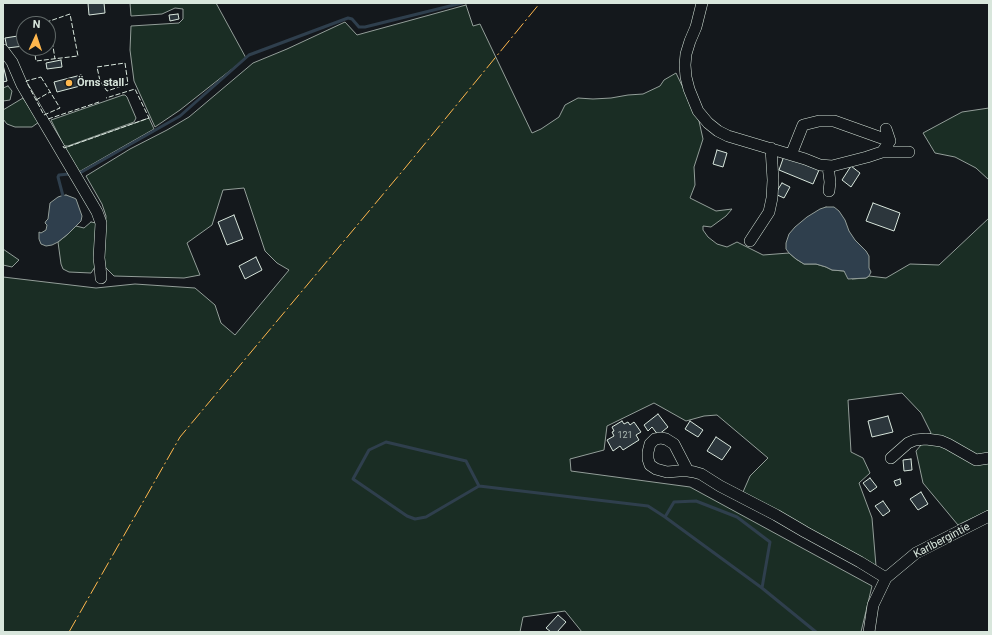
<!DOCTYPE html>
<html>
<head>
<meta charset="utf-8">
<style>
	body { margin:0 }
	#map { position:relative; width:992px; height:635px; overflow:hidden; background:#14181c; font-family:Roboto,sans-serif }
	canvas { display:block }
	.frame { position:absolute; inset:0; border:4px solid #d8e6dc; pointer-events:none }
	.north { position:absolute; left:16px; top:16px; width:40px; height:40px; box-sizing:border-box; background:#14181c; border:1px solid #626a69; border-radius:50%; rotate:3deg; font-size:11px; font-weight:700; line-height:16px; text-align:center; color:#d8e6dc }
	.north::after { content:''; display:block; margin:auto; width:14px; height:18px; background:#ffb74d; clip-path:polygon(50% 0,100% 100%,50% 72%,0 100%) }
</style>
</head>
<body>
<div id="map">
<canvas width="992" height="635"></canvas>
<div class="frame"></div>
<div class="north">N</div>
</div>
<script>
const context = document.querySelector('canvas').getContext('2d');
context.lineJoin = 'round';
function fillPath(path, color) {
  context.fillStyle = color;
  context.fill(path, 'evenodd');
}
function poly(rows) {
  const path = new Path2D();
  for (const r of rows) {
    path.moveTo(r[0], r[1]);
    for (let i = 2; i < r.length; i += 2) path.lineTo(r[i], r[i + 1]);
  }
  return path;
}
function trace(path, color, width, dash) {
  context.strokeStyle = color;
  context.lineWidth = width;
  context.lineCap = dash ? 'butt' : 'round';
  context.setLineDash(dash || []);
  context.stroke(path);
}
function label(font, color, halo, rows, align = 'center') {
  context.font = font + ' Roboto,sans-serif';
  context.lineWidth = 3;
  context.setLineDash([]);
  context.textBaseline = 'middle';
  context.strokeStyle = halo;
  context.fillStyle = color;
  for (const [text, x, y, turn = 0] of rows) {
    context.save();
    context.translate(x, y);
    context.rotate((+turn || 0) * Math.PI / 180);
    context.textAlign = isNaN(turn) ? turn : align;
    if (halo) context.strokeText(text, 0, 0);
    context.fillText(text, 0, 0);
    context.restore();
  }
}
const green = poly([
	[130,3,216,3,246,58,180,110,155,127,134,81,130,50,131,26,179,23,183,19,183,9,175,8,162,14,131,16,130,3],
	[466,5,473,26,480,24,532,133,541,129,559,117,565,105,578,98,593,99,611,98,628,95,643,94,660,86,664,80,676,73,699,121,703,139,694,167,695,185,690,198,716,211,732,209,726,216,711,227,703,226,703,230,708,237,717,244,727,247,737,242,763,255,789,253,796,259,804,264,816,264,826,267,832,270,844,271,852,279,866,278,869,276,886,278,910,264,939,265,989,218,989,510,958,525,923,483,916,451,931,433,921,413,902,393,848,400,851,452,863,458,870,473,859,483,872,518,876,566,743,492,750,476,768,458,717,415,704,416,686,421,654,403,607,426,604,450,570,459,571,471,690,487,872,586,861,632,582,632,565,611,523,617,520,632,3,632,3,277,96,288,135,284,195,288,215,305,221,323,235,335,289,270,277,263,265,251,244,188,223,190,212,225,187,243,200,275,184,278,114,276,106,268,99,258,105,235,106,216,102,204,86,176,130,149,167,130,189,117,253,63,287,49,345,22,357,35,466,5],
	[8,86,12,91,10,100,3,101,3,88,8,86],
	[123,95,125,95,127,97,136,118,134,122,68,146,65,146,63,144,51,120,123,95],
	[23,98,39,122,32,127,15,127,7,124,3,119,3,110,23,98],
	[989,108,989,180,976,168,955,157,935,153,923,133,962,112,989,108],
	[149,118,154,129,77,173,64,148,149,118],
	[91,222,96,223,95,267,91,273,69,272,63,269,61,264,58,242,68,234,76,226,84,228,91,222],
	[3,249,19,260,12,267,3,265,3,249]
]);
fillPath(green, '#1a2d24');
trace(green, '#939e99', 1);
const water = poly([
	[66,195,74,198,76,199,82,216,81,221,68,234,58,242,52,245,46,246,41,244,39,239,39,232,41,233,46,230,47,225,45,223,46,221,48,219,50,203,58,197,61,196,66,195],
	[826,207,834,207,839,211,845,220,849,231,855,240,866,251,869,256,869,268,871,272,869,276,866,278,848,279,844,271,832,270,826,267,816,264,804,264,796,259,789,253,786,249,786,243,789,234,795,227,807,217,820,209,826,207]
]);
fillPath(water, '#2f3f4d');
trace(water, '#939e99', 1);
trace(poly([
	[78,174,180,116,249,55,348,18,352,19,359,27,365,27,462,3],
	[63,196,58,177,59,175,69,174],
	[479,486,466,461,386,442,369,450,353,479,407,516,415,519,426,517,479,486,648,506,665,517,762,588,816,632],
	[665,517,674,502,696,501,737,517,770,542,762,588]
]), '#2f3f4d', 3);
const building = poly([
	[88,3,104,3,105,13,89,15,88,3],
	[178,14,179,19,170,21,169,15,178,14],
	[24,35,24,46,7,48,5,38,24,35],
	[61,60,62,67,47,69,46,63,61,60],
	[3,65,7,81,3,82,3,65],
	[81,75,84,85,57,92,54,82,81,75],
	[717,150,727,153,723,167,713,164,717,150],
	[784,156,819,170,813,184,779,170,784,156],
	[851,166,860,173,851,187,842,180,851,166],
	[782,183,790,187,784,198,775,194,782,183],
	[873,203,900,213,894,231,866,221,873,203],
	[234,215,243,239,227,245,218,222,234,215],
	[256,257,262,270,245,279,239,266,256,257],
	[658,414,668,427,658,435,652,427,648,431,644,425,658,414],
	[888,416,893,432,872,437,868,421,888,416],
	[622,421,624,424,628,422,630,425,634,422,641,432,636,435,639,440,623,450,620,446,613,451,607,440,614,436,612,432,614,431,612,427,622,421],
	[690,421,703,430,698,437,685,429,690,421],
	[716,437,731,447,722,460,707,451,716,437],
	[911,459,912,470,904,471,903,460,911,459],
	[870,478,877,487,870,492,863,483,870,478],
	[900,479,901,484,896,486,894,481,900,479],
	[921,492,928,504,918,510,910,499,921,492],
	[883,501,890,511,883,516,875,506,883,501],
	[558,615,566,622,557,632,551,632,546,628,558,615]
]);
fillPath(building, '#2c363c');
trace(building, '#d8e6dc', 1);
const minor = poly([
	[702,3,696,27,690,41,686,54,685,65,686,77,689,89,698,111,708,123,718,131,728,136,805,159,820,165,832,166,867,157,882,152,909,152],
	[3,50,12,62,22,85,97,212,101,223,99,258,100,266,101,278],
	[886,129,890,141],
	[791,155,803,125,819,121,834,121,890,141,882,152],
	[828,166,830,182,829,191],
	[750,241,769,212,772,198,773,180,771,148],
	[891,458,908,443,915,440,926,439,941,441,948,444,976,460,989,458],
	[688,471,674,444,666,439,661,438,655,439,650,444,648,452,648,459,650,465,656,469,667,472,679,471,688,471,694,472,701,474,720,486,776,515,805,532,860,562,886,578],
	[869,632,873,605,886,578,916,553,989,516]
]);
trace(minor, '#d8e6dc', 12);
trace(minor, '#14181c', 11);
trace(poly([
	[49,21,55,59],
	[34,48,36,61,78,56,70,14,41,24],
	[125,63,128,84,107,91,100,81,97,67,125,63],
	[41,77,60,108,44,115,26,81,41,77],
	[36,100,50,92],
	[48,119,99,102],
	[63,146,64,148,149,118,135,89,106,98]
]), '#d8e6dc', 1, [5, 2]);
trace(poly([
	[69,632,180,437,405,168,540,3]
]), '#ffb74d', 1, [14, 3, 2, 3]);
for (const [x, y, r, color] of [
	[69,83,4,"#ffb74d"]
]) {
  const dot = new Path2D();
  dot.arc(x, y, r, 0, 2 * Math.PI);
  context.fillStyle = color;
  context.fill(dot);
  trace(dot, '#14181c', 1.5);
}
label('9px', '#adbab4', null, [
	["121",625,436]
]);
label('bold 11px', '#d8e6dc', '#14181c', [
	["Örns stall",77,83]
], 'left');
label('11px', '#d8e6dc', '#14181c', [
	["Karlbergintie",942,541,-28]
]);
</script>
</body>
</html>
